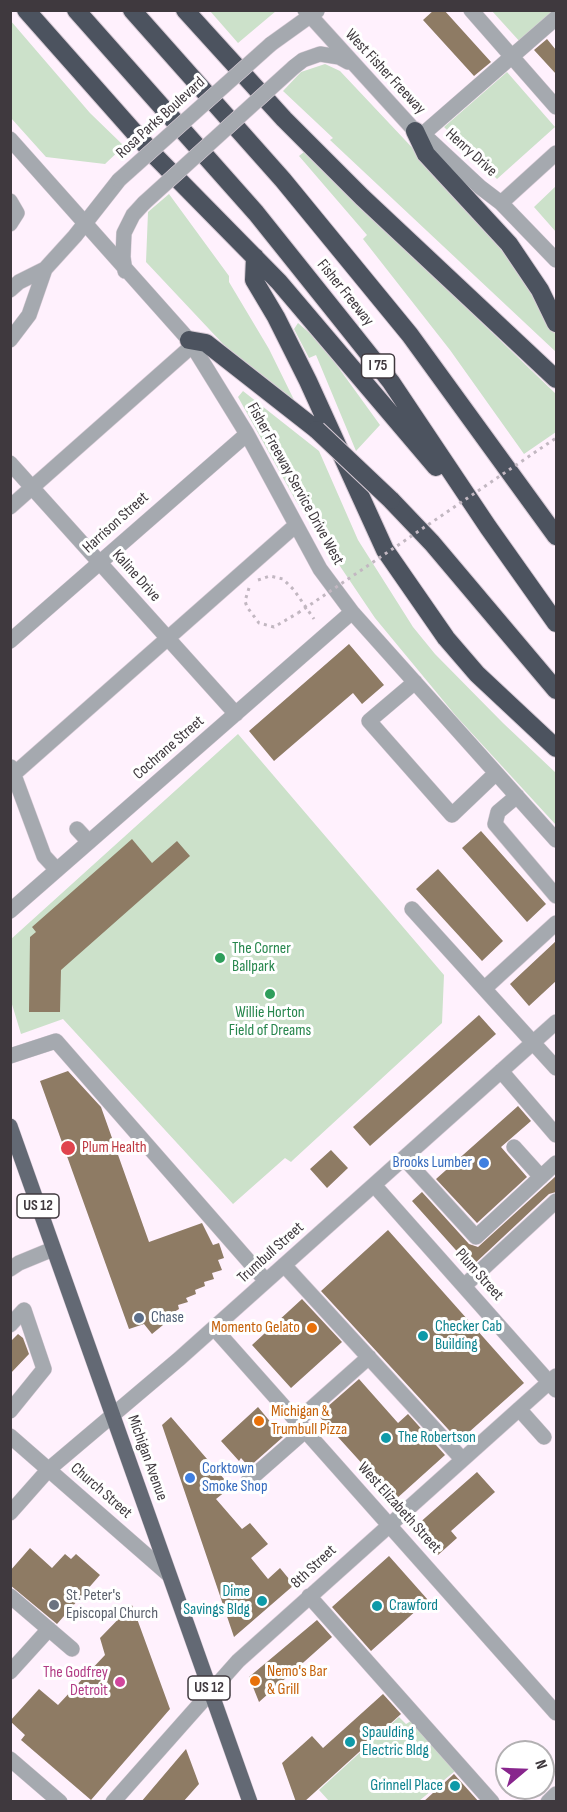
<!DOCTYPE html>
<html>
<head>
<meta charset="utf-8">
<style>
	body { margin:0 }
	#map { position:relative; width:567px; height:1812px; overflow:hidden; background:#fff1fd; font-family:"Sofia Sans Condensed",sans-serif }
	canvas { display:block }
	.frame { position:absolute; inset:0; border:12px solid #3f393e; pointer-events:none }
	.north { position:absolute; left:495px; top:1740px; width:60px; height:60px; box-sizing:border-box; background:#fff; border:2px solid #b2b0b2; border-radius:50%; rotate:71deg; font-size:16px; font-weight:700; line-height:24px; text-align:center; color:#3f393e }
	.north::after { content:''; display:block; margin:auto; width:21px; height:27px; background:#88258d; clip-path:polygon(50% 0,100% 100%,50% 72%,0 100%) }
</style>
</head>
<body>
<div id="map">
<canvas width="567" height="1812"></canvas>
<div class="frame"></div>
<div class="north">N</div>
</div>
<script>
const context = document.querySelector('canvas').getContext('2d');
context.lineJoin = 'round';
function fillPath(path, color) {
  context.fillStyle = color;
  context.fill(path, 'evenodd');
}
function poly(rows) {
  const path = new Path2D();
  for (const r of rows) {
    path.moveTo(r[0], r[1]);
    for (let i = 2; i < r.length; i += 2) path.lineTo(r[i], r[i + 1]);
  }
  return path;
}
function trace(path, color, width, dash) {
  context.strokeStyle = color;
  context.lineWidth = width;
  context.lineCap = dash ? 'butt' : 'round';
  context.setLineDash(dash || []);
  context.stroke(path);
}
function label(font, color, halo, rows, align = 'center') {
  context.font = font + ' "Sofia Sans Condensed",sans-serif';
  context.lineWidth = 6;
  context.setLineDash([]);
  context.textBaseline = 'middle';
  context.strokeStyle = halo;
  context.fillStyle = color;
  for (const [text, x, y, turn = 0] of rows) {
    context.save();
    context.translate(x, y);
    context.rotate((+turn || 0) * Math.PI / 180);
    context.textAlign = isNaN(turn) ? turn : align;
    if (halo) context.strokeText(text, 0, 0);
    context.fillText(text, 0, 0);
    context.restore();
  }
}
fillPath(poly([
	[556,10,521,43,492,11],
	[210,11,276,11,238,43],
	[10,20,90,113,124,146,105,164,46,157,11,118],
	[325,64,340,71,469,208,524,275,555,331,556,352,330,140,333,138,283,91,301,72],
	[507,72,555,127,497,179,444,127],
	[304,152,556,394,556,432,524,454,450,350,363,239,367,235,299,156],
	[556,186,556,232,534,207],
	[169,194,229,276,229,282,269,349,298,408,240,362,146,262,148,212],
	[298,323,320,342,380,425,356,451,316,355,309,358,294,329],
	[243,391,319,451,358,540,413,627,435,654,503,723,556,773,556,825,456,716,375,618,296,501,238,397],
	[238,734,444,975,442,1023,293,1160,291,1162,285,1158,233,1204,63,1019,21,1034,11,1001,10,940],
	[399,1717,406,1724,411,1721,455,1771,419,1801,329,1801,319,1790]
]), '#cce1ca');
fillPath(poly([
	[434,10,444,10,491,62,474,76,423,20],
	[547,39,556,50,556,74,534,50],
	[349,644,384,685,362,704,353,693,274,761,249,731],
	[481,831,546,904,527,922,462,848],
	[132,839,152,863,177,841,190,856,61,970,60,1012,29,1012,30,937,36,932,32,927],
	[438,869,503,941,482,961,416,889],
	[556,941,556,981,529,1006,510,984],
	[479,1015,496,1034,370,1146,353,1127],
	[68,1071,101,1107,149,1242,202,1223,213,1245,219,1243,224,1258,218,1260,222,1270,212,1273,214,1279,204,1282,205,1286,195,1290,196,1294,186,1298,188,1302,178,1305,179,1309,161,1320,163,1325,152,1334,144,1324,129,1329,40,1081],
	[518,1106,531,1121,501,1147,527,1177,477,1223,436,1179],
	[331,1150,348,1168,327,1188,310,1169],
	[556,1176,556,1192,549,1194,471,1267,412,1201,422,1192,469,1244,478,1247],
	[388,1230,524,1383,459,1441,321,1291],
	[302,1299,342,1342,291,1388,252,1345],
	[18,1334,23,1338,29,1354,10,1374,10,1342],
	[359,1379,398,1423,408,1414,445,1455,395,1500,318,1415],
	[258,1407,283,1437,249,1467,241,1458,239,1461,221,1441],
	[171,1417,231,1487,216,1499,242,1529,250,1523,268,1544,251,1558,268,1579,280,1568,294,1585,234,1637,162,1425],
	[477,1472,495,1492,451,1531,457,1538,438,1555,416,1531,419,1528,417,1525],
	[30,1548,52,1568,65,1554,71,1559,76,1554,100,1575,57,1624,10,1585,10,1571],
	[389,1556,428,1600,371,1651,332,1607],
	[132,1605,170,1709,91,1800,21,1740,25,1735,10,1721,39,1689,58,1705,105,1655,100,1638],
	[317,1620,332,1637,259,1702,249,1677],
	[383,1694,401,1714,304,1802,296,1802,282,1763,312,1736,323,1748],
	[186,1749,199,1784,183,1802,141,1802],
	[454,1774,479,1802,423,1802]
]), '#8e7b64');
const minor = poly([
	[305,10,415,131,423,134,480,187,501,203,556,260],
	[471,10,556,107],
	[271,44,317,11],
	[294,67,303,60,320,54,339,57,348,62],
	[423,134,556,18],
	[10,139,189,340,247,434,320,569,352,612,556,840],
	[10,201,17,213,10,224],
	[501,203,556,153],
	[125,271,123,257,124,233,133,215,144,203],
	[10,290,19,282,45,269,75,236,119,180],
	[10,340,29,315,45,269],
	[10,463,236,714],
	[10,507,193,345],
	[10,641,247,434],
	[415,682,369,721,452,815,496,773],
	[11,767,44,856,57,870],
	[14,774,296,525],
	[517,796,498,812,495,824,556,896],
	[77,829,89,842],
	[412,909,556,1068],
	[10,911,352,612],
	[485,988,556,923],
	[10,1056,56,1041,266,1281],
	[501,1071,556,1135],
	[514,1147,541,1177],
	[404,1158,476,1237,556,1163],
	[374,1185,556,1390],
	[284,1265,462,1459],
	[10,1269,19,1263,53,1249],
	[464,1286,556,1201],
	[10,1325,24,1310,44,1369,10,1411],
	[214,1328,556,1713],
	[519,1409,544,1437],
	[297,1421,369,1357],
	[10,1436,168,1574],
	[248,1481,306,1430],
	[10,1513,49,1469,179,1359,556,1022],
	[10,1596,72,1649],
	[309,1596,492,1802],
	[10,1672,49,1629],
	[10,1759,60,1802],
	[113,1802,238,1661,556,1376],
	[548,1802,556,1794]
]);
const major = poly([
	[10,1126,250,1802]
]);
const highway = poly([
	[26,10,157,158,279,282,436,467],
	[76,10,256,213,352,333,391,382,488,527,556,623],
	[132,10,283,180,410,335,556,536],
	[185,10,284,119,362,197,556,379],
	[415,131,426,154,509,244,540,290,556,323],
	[255,257,254,280,276,317,308,381,385,550,446,638,477,674,556,748],
	[189,340,206,343,317,430],
	[391,500,432,543,556,690]
]);
trace(minor, '#d9ccd7', 16);
trace(major, '#d9ccd7', 16);
trace(highway, '#d9ccd7', 20);
trace(poly([
	[258,580,270,576,283,579,294,590,314,619],
	[249,588,245,601,247,607,259,623,274,627,298,613]
]), '#c2b7c1', 3, [3, 4.5]);
trace(minor, '#a5a9af', 15);
trace(major, '#636974', 15);
trace(highway, '#4c535f', 18);
const minorBridge = poly([
	[119,180,271,44],
	[144,203,294,67]
]);
const highwayBridge = poly([
	[317,430,391,500]
]);
trace(minorBridge, '#d9ccd7', 16, []);
trace(highwayBridge, '#d9ccd7', 20, []);
trace(poly([
	[298,613,556,438]
]), '#c2b7c1', 3, [3, 4.5]);
trace(minorBridge, '#a5a9af', 15);
trace(highwayBridge, '#4c535f', 18);
for (const [x, y, r, color] of [
	[220,958,6,"#2e9e5b"],
	[270,994,6,"#2e9e5b"],
	[68,1148,8,"#e0444e"],
	[484,1163,6,"#3f7fe0"],
	[139,1318,6,"#5c6f8a"],
	[312,1328,6,"#e8710a"],
	[423,1336,6,"#0f9aa8"],
	[259,1421,6,"#e8710a"],
	[386,1438,6,"#0f9aa8"],
	[190,1478,6,"#3f7fe0"],
	[262,1601,6,"#0f9aa8"],
	[54,1605,6,"#6b7280"],
	[377,1606,6,"#0f9aa8"],
	[255,1681,6,"#e8710a"],
	[120,1682,6,"#d1479c"],
	[350,1742,6,"#0f9aa8"],
	[455,1786,6,"#0f9aa8"]
]) {
  const dot = new Path2D();
  dot.arc(x, y, r, 0, 2 * Math.PI);
  context.fillStyle = color;
  context.fill(dot);
  trace(dot, '#fff', 2);
}
for (const [x, y, w] of [
	[378,366,33],
	[38,1206,42],
	[209,1688,42]
]) {
  const box = new Path2D();
  box.roundRect(x - w / 2, y - 12, w, 24, 4.5);
  context.fillStyle = '#fff';
  context.fill(box);
  trace(box, '#3f393e', 1.5);
}
label('bold 15px', '#3f393e', null, [
	["I 75",378,366],
	["US 12",38,1206],
	["US 12",209,1688]
]);
label('16px', '#3f393e', '#fff', [
	["West Fisher Freeway",385,72,47],
	["Rosa Parks Boulevard",161,118,-42],
	["Henry Drive",471,153,42],
	["Fisher Freeway",345,293,51],
	["Fisher Freeway Service Drive West",295,484,61],
	["Harrison Street",116,523,-42],
	["Kaline Drive",136,576,48],
	["Cochrane Street",169,748,-41],
	["Trumbull Street",271,1253,-42],
	["Plum Street",479,1275,48],
	["Michigan Avenue",147,1458,70],
	["Church Street",101,1491,41],
	["West Elizabeth Street",399,1508,48],
	["8th Street",314,1567,-43]
]);
label('16px', '#27864d', '#fff', [
	["The Corner",232,949],
	["Ballpark",232,967],
	["Willie Horton",270,1013,"center"],
	["Field of Dreams",270,1031,"center"]
], 'left');
label('16px', '#be3a42', '#fff', [
	["Plum Health",82,1148]
], 'left');
label('16px', '#366cbe', '#fff', [
	["Brooks Lumber",472,1163],
	["Corktown",202,1469,"left"],
	["Smoke Shop",202,1487,"left"]
], 'right');
label('16px', '#4e5e75', '#fff', [
	["Chase",151,1318]
], 'left');
label('16px', '#0d838f', '#fff', [
	["Checker Cab",435,1327],
	["Building",435,1345],
	["The Robertson",398,1438],
	["Dime",250,1592,"right"],
	["Savings Bldg",250,1610,"right"],
	["Crawford",389,1606],
	["Spaulding",362,1733],
	["Electric Bldg",362,1751],
	["Grinnell Place",443,1786,"right"]
], 'left');
label('16px', '#c56008', '#fff', [
	["Momento Gelato",300,1328,"right"],
	["Michigan &",271,1412],
	["Trumbull Pizza",271,1430],
	["Nemo's Bar",267,1672],
	["& Grill",267,1690]
], 'left');
label('16px', '#5b616d', '#fff', [
	["St. Peter's",66,1596],
	["Episcopal Church",66,1614]
], 'left');
label('16px', '#b23c85', '#fff', [
	["The Godfrey",108,1673],
	["Detroit",108,1691]
], 'right');
</script>
</body>
</html>
